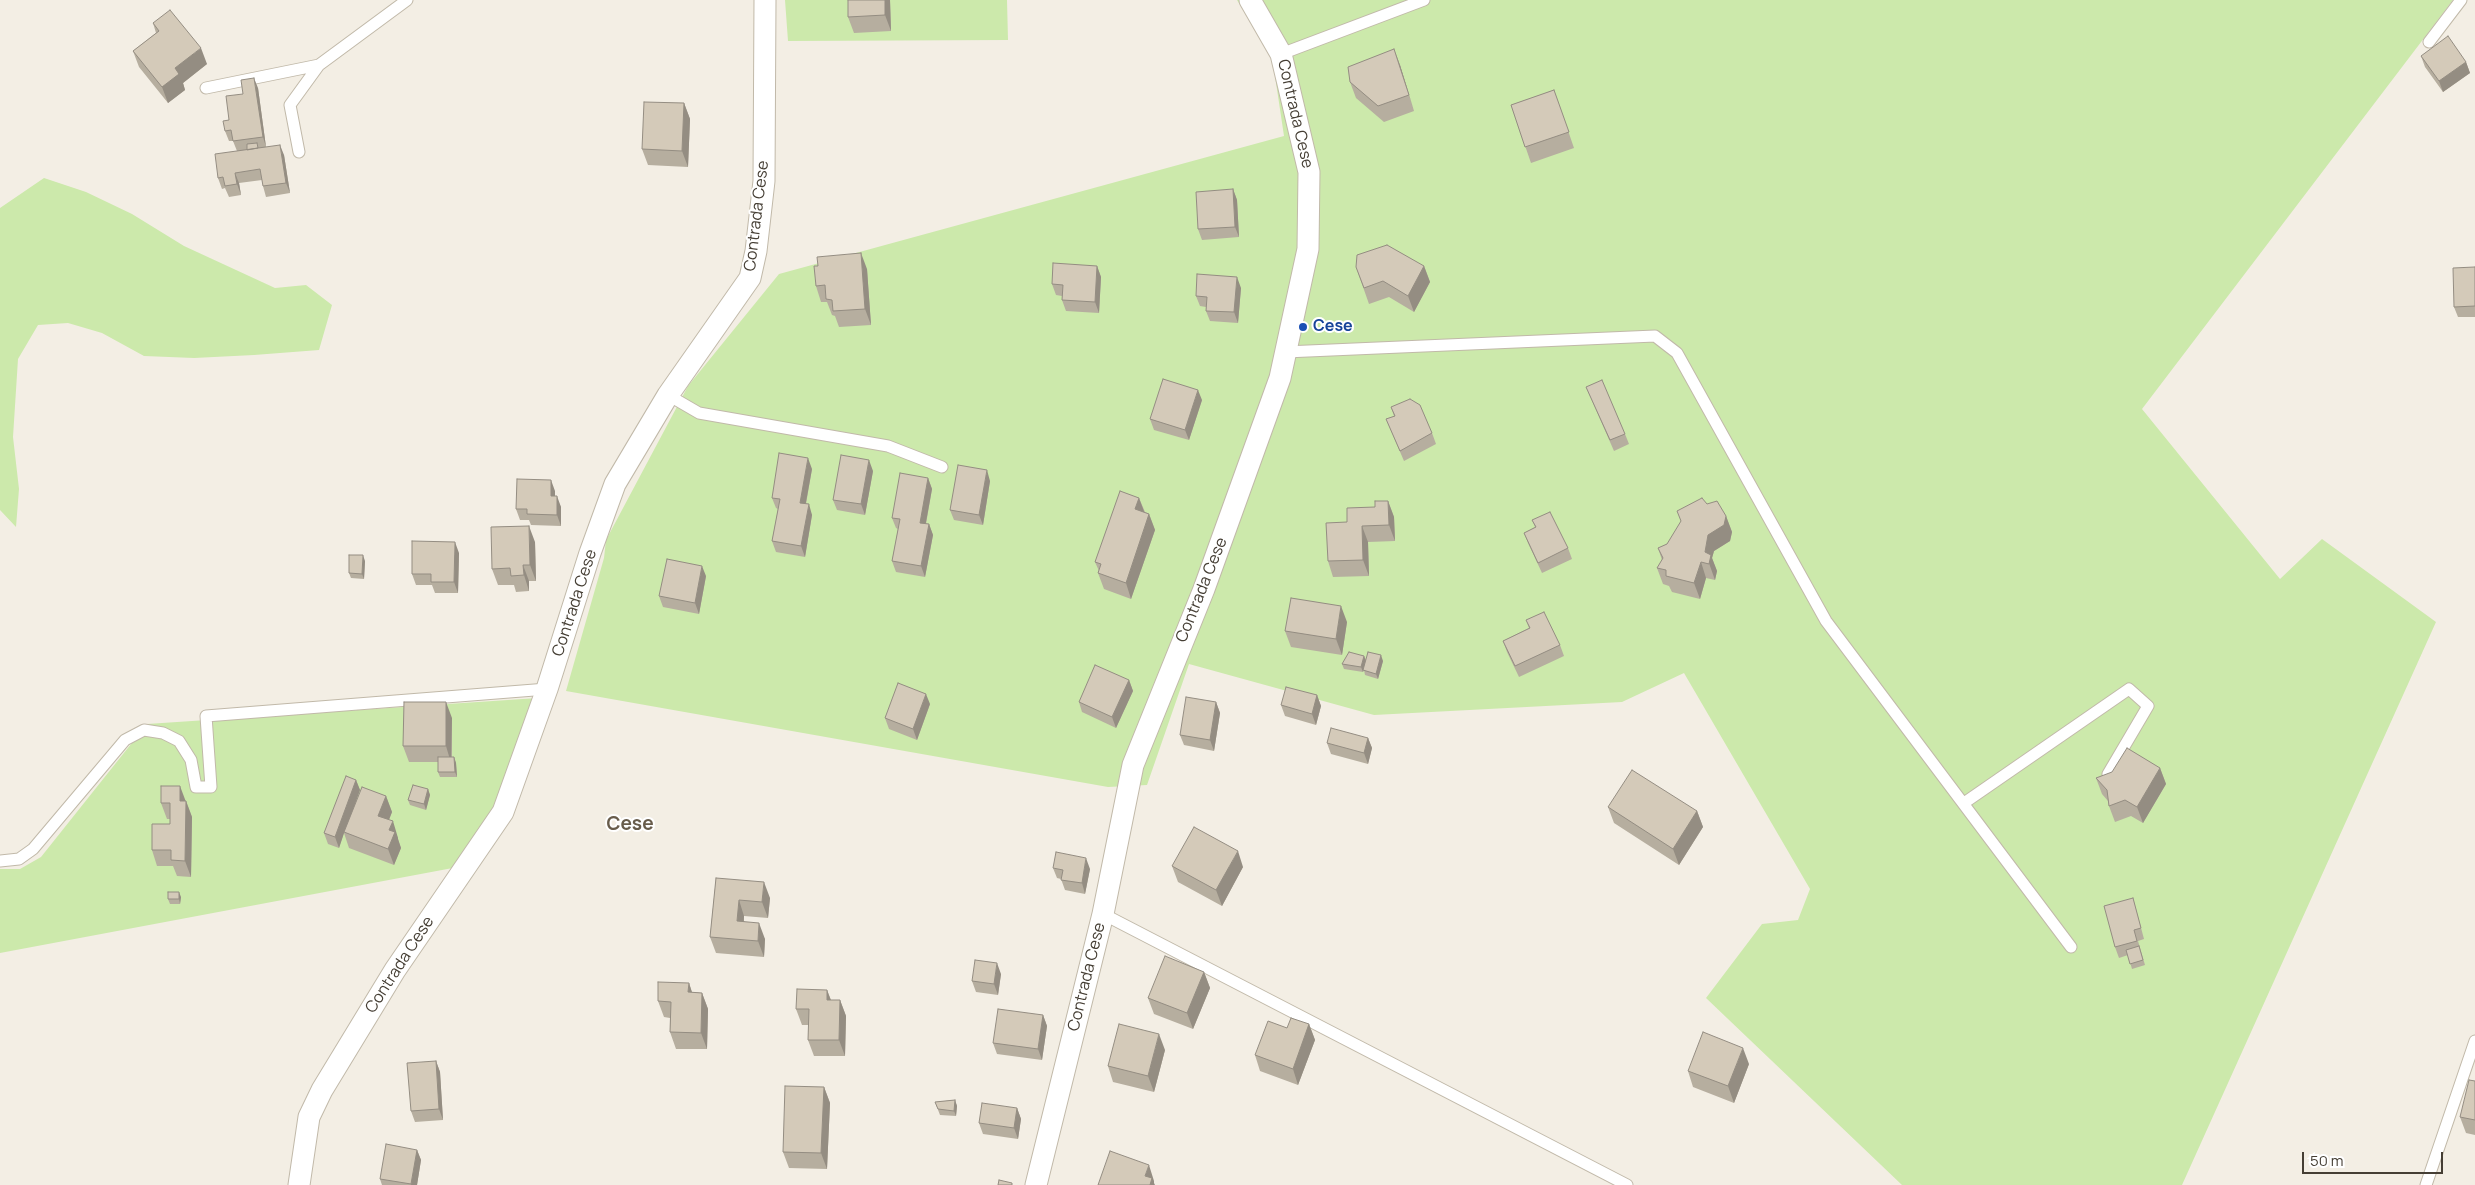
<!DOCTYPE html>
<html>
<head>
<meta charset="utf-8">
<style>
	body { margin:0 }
	#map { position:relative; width:2475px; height:1185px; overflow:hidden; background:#f3eee4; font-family:Manrope,sans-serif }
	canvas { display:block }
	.scale { position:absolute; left:2302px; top:1152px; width:141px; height:22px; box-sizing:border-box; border:2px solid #453e34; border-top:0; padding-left:6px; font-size:15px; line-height:18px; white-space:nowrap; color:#453e34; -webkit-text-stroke:4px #fff; paint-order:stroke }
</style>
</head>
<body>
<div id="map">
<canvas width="2475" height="1185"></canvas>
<div class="scale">50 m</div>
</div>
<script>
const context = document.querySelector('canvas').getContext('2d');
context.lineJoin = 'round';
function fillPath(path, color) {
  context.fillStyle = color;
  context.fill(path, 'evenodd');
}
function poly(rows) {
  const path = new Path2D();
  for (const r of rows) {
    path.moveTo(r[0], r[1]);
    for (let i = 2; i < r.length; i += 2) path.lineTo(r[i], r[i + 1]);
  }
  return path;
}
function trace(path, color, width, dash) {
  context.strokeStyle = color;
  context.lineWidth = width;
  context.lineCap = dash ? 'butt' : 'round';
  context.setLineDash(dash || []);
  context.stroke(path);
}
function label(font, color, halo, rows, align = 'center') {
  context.font = font + ' Manrope,sans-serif';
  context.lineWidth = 4;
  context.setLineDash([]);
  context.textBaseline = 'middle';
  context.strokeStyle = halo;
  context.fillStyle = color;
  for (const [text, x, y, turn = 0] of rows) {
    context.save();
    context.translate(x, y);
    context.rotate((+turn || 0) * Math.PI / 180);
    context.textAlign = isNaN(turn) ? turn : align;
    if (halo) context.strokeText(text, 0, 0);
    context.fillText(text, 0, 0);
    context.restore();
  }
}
fillPath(poly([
	[785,0,1007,0,1008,40,788,41],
	[1237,0,2453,0,2142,409,2280,579,2322,539,2436,622,2182,1185,1902,1185,1706,998,1762,924,1798,920,1810,889,1684,673,1622,702,1374,715,1189,664,1147,785,1108,787,566,691,604,558,606,540,688,386,779,274,1284,136,1272,56],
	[44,178,86,192,132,214,184,246,275,288,306,285,332,305,319,350,254,355,194,358,144,356,102,333,68,323,38,325,18,359,13,437,19,489,16,527,0,510,0,208],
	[538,698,494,813,458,867,0,953,0,869,20,869,41,857,147,724]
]), '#cce9ab');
const lane = poly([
	[2429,42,2461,0],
	[1281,54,1424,0],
	[206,88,319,65],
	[299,152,290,105,319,65,407,0],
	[1285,352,1655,336,1677,353,1826,621,2071,947],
	[668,395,699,413,888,446,942,467],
	[1964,803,2129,689,2148,706,2108,774],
	[0,861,19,859,33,849,125,740,144,730,163,733,179,741,191,760,196,787,211,787,206,716,547,689],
	[1103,914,1627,1185],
	[2426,1185,2475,1041]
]);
const street = poly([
	[299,1185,309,1117,322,1090,395,970,503,812,547,689,590,553,615,484,668,395,750,278,756,251,764,181,765,0],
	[1036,1185,1103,914,1133,765,1204,589,1280,378,1308,249,1309,172,1281,54,1250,0]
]);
trace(lane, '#c1b9a9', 13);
trace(street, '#c1b9a9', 23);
trace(lane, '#fff', 11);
trace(street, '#fff', 21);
fillPath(poly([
	[848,0,890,0,891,31,854,33,848,17],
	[153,23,207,64,183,83,185,90,168,103,139,67,133,51,156,33],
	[2421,56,2466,62,2470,73,2443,92,2425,67],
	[1400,65,1414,111,1384,122,1356,98,1350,82],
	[258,88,266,147,284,155,290,193,266,197,263,186,262,180,239,183,241,195,229,197,225,188,222,189,218,178,237,151,233,141,229,141,225,131,229,120,243,94],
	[1554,90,1574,148,1531,163,1511,105],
	[684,103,690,119,688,167,648,165,642,149],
	[1233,189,1237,200,1239,237,1202,240,1198,229],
	[1097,266,1101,277,1099,313,1066,311,1062,300,1062,296,1056,295,1052,284],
	[1424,266,1430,282,1414,312,1389,297,1369,304,1356,267],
	[2475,267,2475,317,2458,317,2454,307],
	[867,269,871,325,839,327,835,316,832,315,827,302,821,302,816,286],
	[1241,288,1238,323,1210,321,1206,311,1206,307,1200,306,1196,296],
	[1586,387,1625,434,1629,444,1614,451],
	[1202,400,1189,440,1154,430,1150,419],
	[1391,407,1432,433,1436,444,1404,461,1386,419,1394,416],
	[812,469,806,504,812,515,805,557,776,552,772,541,778,509,776,508,772,498],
	[873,471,865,515,837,510,833,500],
	[928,478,932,489,926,524,929,524,933,535,925,577,896,572,892,561,898,529,896,528,892,518],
	[990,481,983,525,954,520,950,510],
	[555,491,555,496,561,507,561,526,531,525,529,520,520,520,516,509],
	[1139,498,1145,512,1149,514,1155,530,1131,599,1104,589,1098,573,1099,571,1095,562],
	[1388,501,1394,517,1395,541,1368,542,1369,576,1333,577,1328,561,1347,522],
	[1707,504,1726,516,1732,532,1730,541,1714,551,1712,558,1717,571,1715,580,1706,578,1700,599,1672,592,1669,586,1663,584,1657,568,1662,560,1658,548,1667,544],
	[1532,520,1568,548,1572,559,1542,573,1528,543,1524,533,1535,527],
	[535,542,536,581,529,581,529,591,516,592,514,585,498,585,492,569],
	[459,553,458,593,435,593,432,585,416,585,412,574],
	[365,561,364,579,351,578,349,573],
	[706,576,699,614,663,607,659,596],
	[1526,620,1560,645,1564,656,1519,677,1507,652,1503,641,1529,628],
	[1347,622,1342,655,1291,647,1285,631],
	[1364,656,1366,660,1383,661,1378,679,1365,675,1364,670,1363,672,1344,669,1342,664],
	[1129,680,1133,691,1116,728,1082,712,1079,702],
	[1317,695,1321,706,1316,725,1285,716,1281,705],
	[1216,702,1220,713,1214,751,1184,745,1180,735],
	[930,704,917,740,889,729,885,718],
	[452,718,452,757,454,757,456,763,457,777,440,777,438,772,438,762,409,762,403,746],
	[1368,738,1372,748,1368,764,1331,754,1327,743],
	[2160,768,2166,784,2143,823,2131,816,2115,822,2109,806,2108,801,2102,794,2096,778],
	[356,780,360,790,356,801,386,796,392,812,389,820,398,838,398,839,401,848,394,865,349,848,344,833,339,848,328,844,324,833],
	[428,789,430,795,426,810,410,805,408,800],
	[186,801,192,817,191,877,177,876,173,866,157,866,152,850,170,824,170,819,167,819,161,803],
	[1608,807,1697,811,1703,827,1679,865,1614,823],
	[1172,866,1243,867,1222,906,1178,882],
	[1053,868,1090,869,1085,894,1065,890,1061,879,1057,878],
	[716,878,770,898,768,918,744,916,744,921,765,939,764,957,716,953,710,937],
	[181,897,180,904,170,904,168,899],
	[2133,898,2136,909,2144,939,2138,941,2145,965,2132,969,2128,955,2119,958,2115,947],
	[1204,972,1210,988,1193,1029,1154,1014,1148,998],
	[1001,974,998,995,976,992,972,981],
	[689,983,692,992,702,993,708,1009,707,1049,676,1049,670,1032,670,1018,664,1017,658,1001],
	[827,990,831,1000,840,1000,846,1016,845,1056,814,1056,808,1040,809,1025,802,1025,796,1009],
	[1043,1015,1047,1026,1042,1060,997,1054,993,1043],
	[1309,1024,1315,1040,1298,1085,1260,1071,1255,1055,1287,1028],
	[1165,1050,1154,1092,1113,1082,1108,1066],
	[436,1061,440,1072,443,1120,415,1122,411,1111],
	[1749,1064,1734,1103,1693,1087,1688,1071],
	[2475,1081,2475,1135,2466,1133,2460,1117],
	[824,1087,830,1103,827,1169,789,1168,783,1152],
	[955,1100,957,1106,956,1116,940,1115,935,1102],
	[1017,1108,1021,1119,1018,1139,983,1134,979,1123],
	[417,1150,421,1160,417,1185,382,1185,380,1179]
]), '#b6ae9f');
fillPath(poly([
	[885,0,890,0,891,31,885,15],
	[201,48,207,64,183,83,185,90,168,103,162,87,175,68],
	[1394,49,1400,65,1414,111,1409,95],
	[2466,62,2470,73,2443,92,2439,81],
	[254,78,258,88,266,147,263,137],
	[684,103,690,119,688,167,682,151],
	[280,145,284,155,290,193,286,183],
	[235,173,239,183,241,195,237,184],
	[1233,189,1237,200,1239,237,1235,227],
	[861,253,867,269,871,325,865,309],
	[1097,266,1101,277,1099,313,1095,302],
	[1424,266,1430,282,1414,312,1408,296],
	[1237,277,1241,288,1238,323,1234,312],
	[1198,390,1202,400,1189,440,1185,430],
	[808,458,812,469,804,513,800,503],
	[869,460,873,471,865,515,861,504],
	[987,470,990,481,983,525,979,515],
	[928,478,932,489,924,533,920,523],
	[551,480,555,491,555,507,551,496],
	[557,496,561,507,561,526,557,515],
	[1139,498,1145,514,1135,509],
	[1388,501,1394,517,1395,541,1389,525],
	[809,504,812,515,805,557,801,546],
	[1149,514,1155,530,1131,599,1126,583],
	[1726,516,1732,532,1730,541,1714,551,1712,558,1717,571,1715,580,1705,552,1708,535],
	[929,524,933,535,925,577,921,566],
	[529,526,535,542,536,581,530,565],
	[1362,526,1368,542,1369,576,1363,560],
	[455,542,459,553,458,593,454,582],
	[363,555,365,561,364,579,362,574],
	[1701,562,1706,578,1700,599,1694,583],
	[523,565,529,581,529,591,524,575],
	[702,566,706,576,699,614,695,603],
	[1341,606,1347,622,1342,655,1336,639],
	[1381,655,1383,661,1378,679,1376,674],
	[1364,656,1366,661,1363,672,1361,667],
	[1129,680,1133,691,1116,728,1112,717],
	[926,694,930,704,917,740,913,729],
	[1317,695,1321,706,1316,725,1312,714],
	[446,702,452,718,451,763,446,746],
	[1216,702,1220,713,1214,751,1210,740],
	[1368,738,1372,748,1368,764,1364,753],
	[454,757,456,763,457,777,455,772],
	[2160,768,2166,784,2143,823,2137,807],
	[356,780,360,790,345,832,344,832,344,833,339,848,335,837],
	[180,786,186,802,180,801],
	[428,789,430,795,426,810,424,804],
	[386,796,392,812,384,832,378,816],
	[186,801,192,817,191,877,185,861],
	[1697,811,1703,827,1679,865,1673,849],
	[393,821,398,838,398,839,401,848,394,865,388,849,389,830],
	[1238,851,1243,867,1222,906,1216,890],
	[1086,858,1090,869,1085,894,1082,883],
	[764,882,770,898,768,918,762,902],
	[179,892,181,897,180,904,179,899],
	[739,900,744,916,743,937,737,921],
	[759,923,765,939,764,957,758,941],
	[997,963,1001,974,998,995,994,984],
	[1204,972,1210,988,1193,1029,1187,1013],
	[689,983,694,999,688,992],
	[827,990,833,1006,827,1000],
	[702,993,708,1009,707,1049,701,1033],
	[840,1000,846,1016,845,1056,839,1040],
	[1043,1015,1047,1026,1042,1060,1038,1049],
	[1309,1024,1315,1040,1298,1085,1293,1069],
	[1159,1034,1165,1050,1154,1092,1148,1076],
	[1743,1048,1749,1064,1734,1103,1728,1086],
	[436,1061,440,1072,443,1120,439,1109],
	[824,1087,830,1103,827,1169,821,1153],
	[955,1100,957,1106,956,1116,954,1111],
	[1017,1108,1021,1119,1018,1139,1014,1128],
	[417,1150,421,1160,417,1185,411,1185],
	[1149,1165,1154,1181,1154,1183,1155,1185,1149,1185,1145,1176]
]), '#948d82');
const building = poly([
	[848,0,885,0,885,15,848,17,848,0],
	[170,10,201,48,175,68,179,74,162,87,133,51,159,31,153,23,170,10],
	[2448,36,2466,62,2439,81,2421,56,2448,36],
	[1394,49,1409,95,1378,106,1350,82,1348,67,1394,49],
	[254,78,263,137,233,141,231,130,225,131,223,121,229,120,226,96,243,94,241,80,254,78],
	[1554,90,1569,132,1525,147,1511,105,1554,90],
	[644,102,684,103,682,151,642,149,644,102],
	[257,143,258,148,247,150,247,144,257,143],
	[280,145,286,183,263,186,260,169,235,173,237,184,225,186,223,177,218,178,215,154,280,145],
	[1233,189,1235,227,1198,229,1196,192,1233,189],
	[1387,245,1424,266,1408,296,1383,281,1364,288,1356,267,1357,255,1387,245],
	[861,253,865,309,833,311,832,300,826,299,825,285,816,286,814,266,818,266,817,257,861,253],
	[1053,263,1097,266,1095,302,1062,300,1063,285,1052,284,1053,263],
	[2475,267,2475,306,2454,307,2453,268,2475,267],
	[1197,274,1237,277,1234,312,1206,311,1207,297,1196,296,1197,274],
	[1163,379,1198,390,1185,430,1150,419,1163,379],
	[1602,380,1625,434,1610,440,1586,387,1602,380],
	[1410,399,1420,405,1432,433,1400,451,1386,419,1395,416,1391,407,1410,399],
	[779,453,808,458,800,503,809,504,801,546,772,541,780,499,772,498,779,453],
	[841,455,869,460,861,504,833,500,841,455],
	[958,465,987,470,979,515,950,510,958,465],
	[900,473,928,478,920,523,929,524,921,566,892,561,900,519,892,518,900,473],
	[517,479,551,480,551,496,557,496,557,515,527,514,527,509,516,509,517,479],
	[1120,491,1139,498,1135,509,1149,514,1126,583,1098,573,1101,564,1095,562,1120,491],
	[1702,498,1707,504,1717,501,1726,516,1724,525,1708,535,1705,552,1711,555,1709,564,1701,562,1694,583,1666,576,1666,570,1657,568,1663,558,1658,548,1667,544,1681,521,1677,511,1702,498],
	[1375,501,1388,501,1389,525,1362,526,1363,560,1328,561,1326,523,1347,522,1347,508,1375,507,1375,501],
	[1550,512,1568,548,1538,563,1524,533,1536,527,1532,520,1550,512],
	[529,526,530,565,523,565,524,575,511,576,510,568,492,569,491,527,529,526],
	[412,541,455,542,454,582,431,582,431,574,412,574,412,541],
	[349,555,363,555,362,574,349,573,349,555],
	[667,559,702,566,695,603,659,596,667,559],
	[1291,598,1341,606,1336,639,1285,631,1291,598],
	[1544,612,1560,645,1515,666,1503,641,1530,628,1526,620,1544,612],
	[1349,652,1364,656,1361,667,1342,664,1349,652],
	[1368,652,1381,655,1376,674,1363,670,1368,652],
	[1095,665,1129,680,1112,717,1079,702,1095,665],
	[898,683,926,694,913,729,885,718,898,683],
	[1286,687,1317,695,1312,714,1281,705,1286,687],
	[1186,697,1216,702,1210,740,1180,735,1186,697],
	[404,702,446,702,446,746,403,746,404,702],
	[1331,728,1368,738,1364,753,1327,743,1331,728],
	[2127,748,2160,768,2137,807,2125,800,2109,806,2107,790,2096,778,2112,772,2127,748],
	[438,757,454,757,455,772,438,772,438,757],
	[1632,770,1697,811,1673,849,1608,807,1632,770],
	[346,776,356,780,335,837,324,833,346,776],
	[413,785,428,789,424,804,408,800,413,785],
	[161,786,180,786,180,801,186,801,185,861,171,860,171,850,152,850,152,824,170,824,170,803,161,803,161,786],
	[362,787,386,796,378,816,393,821,389,830,395,832,388,849,344,832,362,787],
	[1194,827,1238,851,1216,890,1172,866,1194,827],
	[1056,852,1086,858,1082,883,1061,880,1063,870,1053,868,1056,852],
	[716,878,764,882,762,902,739,900,737,921,759,923,758,941,710,937,716,878],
	[168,892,179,892,179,899,168,899,168,892],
	[2133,898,2141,928,2134,930,2137,941,2115,947,2104,906,2133,898],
	[2139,946,2143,960,2130,964,2126,950,2139,946],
	[1165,956,1204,972,1187,1013,1148,998,1165,956],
	[975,960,997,963,994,984,972,981,975,960],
	[658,982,689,983,688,992,702,993,701,1033,670,1032,671,1002,658,1001,658,982],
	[797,989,827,990,827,1000,840,1000,839,1040,808,1040,809,1009,796,1009,797,989],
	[998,1009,1043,1015,1038,1049,993,1043,998,1009],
	[1291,1018,1309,1024,1293,1069,1255,1055,1268,1021,1287,1028,1291,1018],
	[1119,1024,1159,1034,1148,1076,1108,1066,1119,1024],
	[1703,1032,1743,1048,1728,1086,1688,1071,1703,1032],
	[436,1061,439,1109,411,1111,407,1063,436,1061],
	[2469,1080,2475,1081,2475,1120,2460,1117,2469,1080],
	[785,1086,824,1087,821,1153,783,1152,785,1086],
	[955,1100,954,1111,938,1109,935,1102,955,1100],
	[982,1103,1017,1108,1014,1128,979,1123,982,1103],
	[386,1144,417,1150,411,1184,380,1179,386,1144],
	[1110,1151,1149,1165,1145,1176,1152,1178,1150,1185,1098,1185,1110,1151],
	[999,1180,1012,1183,1012,1185,998,1185,999,1180]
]);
fillPath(building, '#d4cab9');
trace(building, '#948d82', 1);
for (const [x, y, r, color] of [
	[1303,327,5,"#1a4fb4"]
]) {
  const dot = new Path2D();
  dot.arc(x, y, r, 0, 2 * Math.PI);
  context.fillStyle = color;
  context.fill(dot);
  trace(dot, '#fff', 2);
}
label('16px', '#453e34', '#fff', [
	["Contrada Cese",1295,114,77],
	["Contrada Cese",757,216,-83],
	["Contrada Cese",1202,590,-68],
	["Contrada Cese",575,603,-72],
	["Contrada Cese",400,965,-57],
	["Contrada Cese",1087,977,-76]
]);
label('bold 16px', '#164399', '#fff', [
	["Cese",1313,327]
], 'left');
label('bold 19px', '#685c4b', '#fff', [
	["Cese",630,825]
]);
</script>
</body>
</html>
